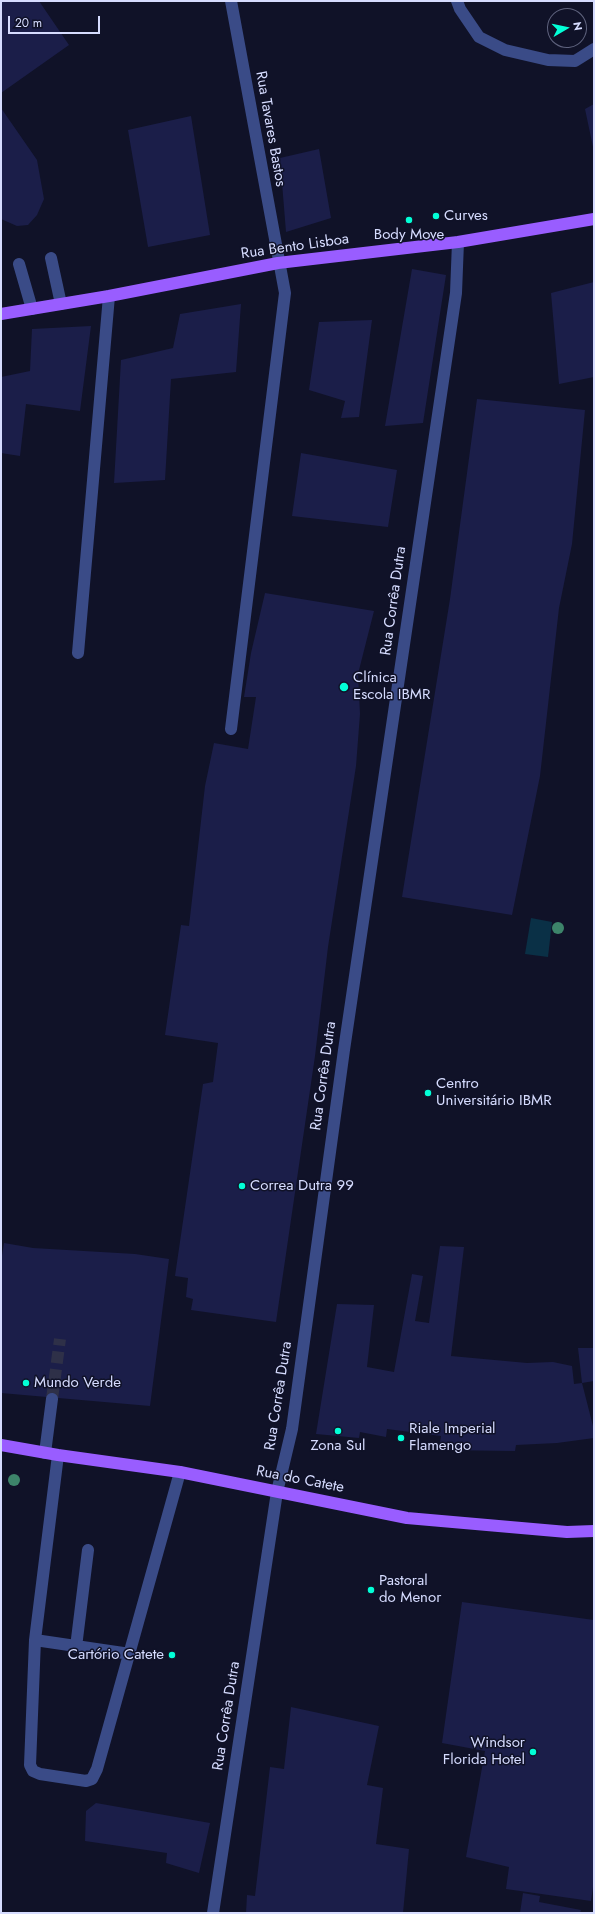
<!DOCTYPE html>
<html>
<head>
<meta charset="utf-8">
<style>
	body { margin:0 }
	#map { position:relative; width:595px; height:1914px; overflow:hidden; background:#101228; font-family:Jost,sans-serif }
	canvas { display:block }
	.frame { position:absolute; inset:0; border:2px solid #d6dcff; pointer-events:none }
	.north { position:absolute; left:547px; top:8px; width:40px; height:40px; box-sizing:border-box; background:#101228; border:1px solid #5f637e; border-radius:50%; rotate:81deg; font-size:11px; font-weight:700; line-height:16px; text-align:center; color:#d6dcff }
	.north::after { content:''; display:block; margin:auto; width:14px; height:18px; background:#02ffd7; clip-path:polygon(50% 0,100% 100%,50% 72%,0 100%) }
	.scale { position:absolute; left:8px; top:16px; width:92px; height:18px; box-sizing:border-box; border:2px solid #d6dcff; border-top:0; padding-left:5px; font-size:12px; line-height:14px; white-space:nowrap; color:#d6dcff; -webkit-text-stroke:3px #101228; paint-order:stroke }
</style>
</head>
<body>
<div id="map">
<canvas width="595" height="1914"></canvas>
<div class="frame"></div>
<div class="north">N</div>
<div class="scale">20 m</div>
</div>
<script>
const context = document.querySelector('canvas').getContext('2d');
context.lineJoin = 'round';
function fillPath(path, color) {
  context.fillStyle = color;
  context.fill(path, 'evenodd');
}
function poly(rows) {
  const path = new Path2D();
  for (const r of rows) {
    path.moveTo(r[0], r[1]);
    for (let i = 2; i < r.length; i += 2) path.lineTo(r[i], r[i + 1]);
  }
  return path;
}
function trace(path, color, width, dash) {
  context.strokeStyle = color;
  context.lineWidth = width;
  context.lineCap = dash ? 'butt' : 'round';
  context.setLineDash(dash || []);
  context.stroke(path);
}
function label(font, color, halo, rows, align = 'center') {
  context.font = font + ' Jost,sans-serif';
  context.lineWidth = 3;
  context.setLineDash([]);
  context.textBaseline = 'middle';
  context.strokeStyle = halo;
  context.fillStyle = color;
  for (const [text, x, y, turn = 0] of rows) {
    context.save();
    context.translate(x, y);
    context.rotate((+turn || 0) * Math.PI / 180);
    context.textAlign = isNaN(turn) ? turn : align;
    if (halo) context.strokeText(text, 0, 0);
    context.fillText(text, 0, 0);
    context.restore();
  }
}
fillPath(poly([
	[531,918,552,922,548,957,525,954]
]), '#0a3046');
fillPath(poly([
	[1,1,39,1,69,45,1,93],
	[594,104,594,147,593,147,585,109],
	[1,108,37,160,44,199,37,215,28,225,17,226,1,219],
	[191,116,210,235,148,247,128,130],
	[319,149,331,218,286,232,280,158],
	[412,269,446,275,423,423,385,426],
	[594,282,594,377,559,384,551,293],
	[241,304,236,372,171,379,165,480,114,483,121,360,173,348,180,314],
	[372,320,359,417,341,418,345,401,309,390,319,322],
	[91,326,80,411,26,404,20,456,1,453,1,377,30,371,32,329],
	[477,399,585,410,572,544,559,608,540,776,512,915,402,897,450,599],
	[301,453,397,470,388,527,292,516],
	[265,593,374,611,358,674,360,714,356,766,328,947,315,1056,276,1322,191,1310,193,1299,186,1297,188,1278,175,1276,203,1084,213,1082,218,1043,165,1035,181,925,189,926,205,786,214,743,248,749,256,697,244,697,251,653],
	[4,1243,33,1248,135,1254,169,1259,150,1406,1,1393,1,1262],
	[440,1246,464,1247,451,1356,527,1363,553,1362,572,1366,574,1384,582,1383,578,1348,594,1348,594,1381,582,1383,594,1430,594,1438,557,1443,516,1445,515,1451,439,1450,441,1436,387,1429,386,1437,360,1432,359,1438,316,1434,337,1304,374,1305,367,1367,394,1372,412,1274,423,1276,415,1321,429,1323],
	[462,1602,594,1620,594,1880,591,1901,506,1889,509,1867,466,1857,485,1751,442,1743],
	[291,1707,379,1726,367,1785,383,1788,376,1844,409,1849,403,1913,246,1913,247,1895,255,1896,270,1767,284,1769],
	[96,1803,210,1823,199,1873,166,1863,167,1853,85,1841,86,1811],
	[523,1893,540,1896,539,1902,581,1910,580,1913,520,1913]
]), '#1b1e49');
trace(poly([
	[52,1399,60,1339]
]), '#2e3048', 12, [12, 6]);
trace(poly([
	[231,1,285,293,231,729],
	[457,1,460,9,479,37,505,50,548,60,575,61,594,49],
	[51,258,61,304],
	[19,264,32,309],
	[78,653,109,296],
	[45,1453,52,1399],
	[58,1455,35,1640,30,1765,33,1771,40,1774,86,1781,92,1779,97,1769,180,1472],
	[35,1640,130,1654],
	[76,1647,88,1550],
	[213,1913,277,1492,292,1429,344,1050,456,293,458,242]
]), '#3a4b87', 12);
trace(poly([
	[1,314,109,296,278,263,458,242,594,219],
	[1,1445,58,1455,180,1472,407,1518,567,1532,594,1531]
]), '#995dff', 12);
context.fillStyle = '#3d846a';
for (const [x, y] of [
	[558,928],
	[14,1480]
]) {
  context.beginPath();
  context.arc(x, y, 6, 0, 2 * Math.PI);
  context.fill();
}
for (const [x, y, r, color] of [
	[436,216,4,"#02ffd7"],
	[409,220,4,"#02ffd7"],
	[344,687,5,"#02ffd7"],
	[428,1093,4,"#02ffd7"],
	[242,1186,4,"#02ffd7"],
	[26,1383,4,"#02ffd7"],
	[338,1431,4,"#02ffd7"],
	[401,1438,4,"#02ffd7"],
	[371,1590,4,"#02ffd7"],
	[172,1655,4,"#02ffd7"],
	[533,1752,4,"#02ffd7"]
]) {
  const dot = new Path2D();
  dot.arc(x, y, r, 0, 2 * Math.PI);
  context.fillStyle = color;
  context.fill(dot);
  trace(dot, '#101228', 1.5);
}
label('15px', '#d6dcff', '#101228', [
	["Rua Tavares Bastos",270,129,80],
	["Rua Bento Lisboa",295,247,-8],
	["Rua Corrêa Dutra",394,601,-82],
	["Rua Corrêa Dutra",324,1076,-82],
	["Rua Corrêa Dutra",279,1396,-81],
	["Rua do Catete",300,1480,11],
	["Rua Corrêa Dutra",227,1716,-81]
]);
label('15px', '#d6dcff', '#101228', [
	["Curves",444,216],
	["Body Move",409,235,"center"],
	["Clínica",353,678],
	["Escola IBMR",353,695],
	["Centro",436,1084],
	["Universitário IBMR",436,1101],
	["Correa Dutra 99",250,1186],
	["Mundo Verde",34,1383],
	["Riale Imperial",409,1429],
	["Flamengo",409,1446],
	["Zona Sul",338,1446,"center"],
	["Pastoral",379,1581],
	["do Menor",379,1598],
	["Cartório Catete",164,1655,"right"],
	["Windsor",525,1743,"right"],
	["Florida Hotel",525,1760,"right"]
], 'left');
</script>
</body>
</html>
